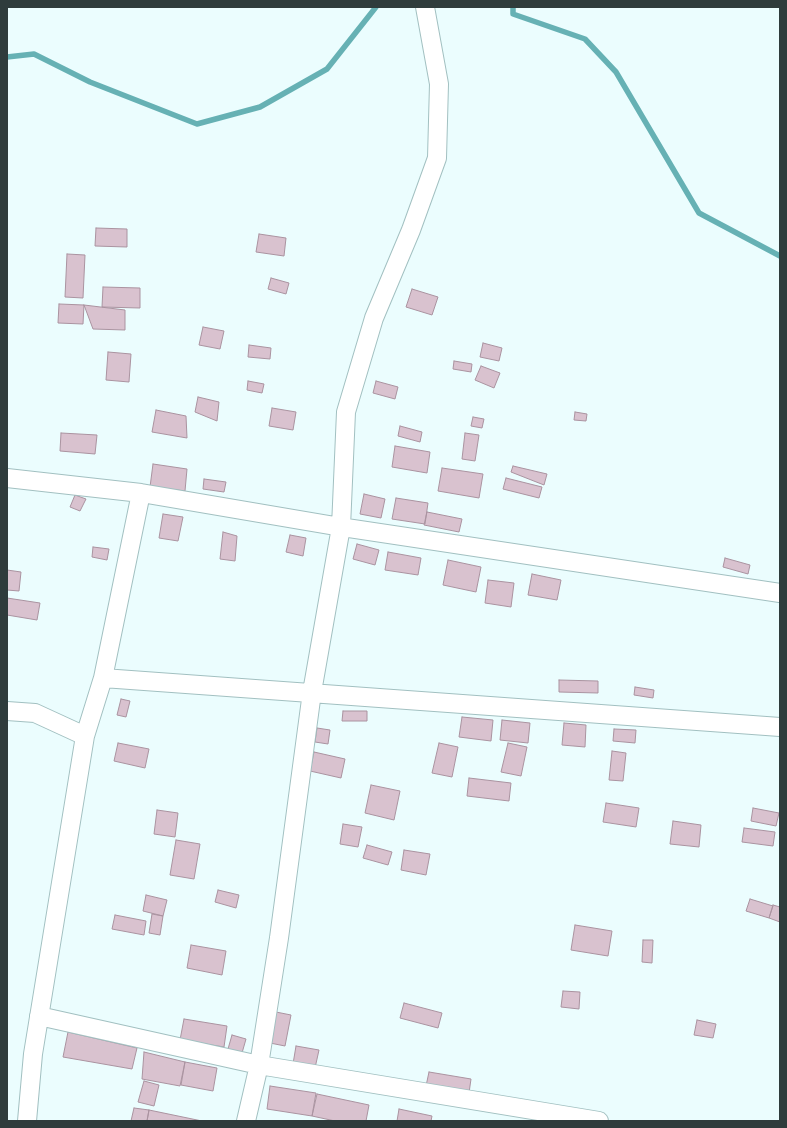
<!DOCTYPE html>
<html>
<head>
<meta charset="utf-8">
<style>
	body { margin:0 }
	#map { position:relative; width:787px; height:1128px; overflow:hidden; background:#ebfdfe; font-family:"DM Sans",sans-serif }
	canvas { display:block }
	.frame { position:absolute; inset:0; border:8px solid #2f3c3c; pointer-events:none }
</style>
</head>
<body>
<div id="map">
<canvas width="787" height="1128"></canvas>
<div class="frame"></div>
</div>
<script>
const context = document.querySelector('canvas').getContext('2d');
context.lineJoin = 'round';
function poly(rows) {
  const path = new Path2D();
  for (const r of rows) {
    path.moveTo(r[0], r[1]);
    for (let i = 2; i < r.length; i += 2) path.lineTo(r[i], r[i + 1]);
  }
  return path;
}
function trace(path, color, width, dash) {
  context.strokeStyle = color;
  context.lineWidth = width;
  context.lineCap = dash ? 'butt' : 'round';
  context.setLineDash(dash || []);
  context.stroke(path);
}
function fillPath(path, color) {
  context.fillStyle = color;
  context.fill(path, 'evenodd');
}
trace(poly([
	[513,7,513,14,585,39,616,72,699,213,780,256],
	[7,57,34,54,90,82,197,124,260,107,327,69,376,7]
]), '#66b1b4', 5.5);
const building = poly([
	[96,228,127,229,127,247,95,246,96,228],
	[259,234,286,238,284,256,256,252,259,234],
	[67,254,85,255,83,298,65,297,67,254],
	[271,278,289,283,286,294,268,289,271,278],
	[103,287,140,288,140,308,102,307,103,287],
	[412,289,438,297,432,315,406,307,412,289],
	[59,304,84,305,83,324,58,323,59,304],
	[84,305,125,310,125,330,93,329,84,305],
	[203,327,224,331,220,349,199,345,203,327],
	[483,343,502,348,499,361,480,357,483,343],
	[249,345,271,348,270,359,248,357,249,345],
	[108,352,131,354,129,382,106,380,108,352],
	[454,361,472,364,471,372,453,369,454,361],
	[481,366,500,373,494,388,475,380,481,366],
	[248,381,264,384,262,393,247,390,248,381],
	[376,381,398,387,395,399,373,393,376,381],
	[198,397,219,402,217,421,195,412,198,397],
	[272,408,296,412,293,430,269,426,272,408],
	[156,410,186,416,187,438,152,432,156,410],
	[575,412,587,414,586,421,574,420,575,412],
	[473,417,484,419,482,428,471,426,473,417],
	[400,426,422,432,420,442,398,436,400,426],
	[61,433,97,435,95,454,60,451,61,433],
	[465,433,479,435,475,461,462,459,465,433],
	[395,446,430,452,427,473,392,467,395,446],
	[153,464,187,469,185,491,150,487,153,464],
	[513,466,547,474,544,485,511,472,513,466],
	[442,468,483,474,479,498,438,491,442,468],
	[506,478,542,487,539,498,503,489,506,478],
	[204,479,226,482,224,492,203,489,204,479],
	[364,494,385,499,381,518,360,514,364,494],
	[75,495,86,499,80,511,70,507,75,495],
	[396,498,428,503,425,524,392,519,396,498],
	[427,512,462,519,459,532,424,525,427,512],
	[163,514,183,517,178,541,159,538,163,514],
	[223,532,237,536,235,561,220,559,223,532],
	[290,535,306,538,303,556,286,552,290,535],
	[357,544,379,550,375,565,353,559,357,544],
	[93,547,109,549,107,560,92,557,93,547],
	[388,552,421,558,418,575,385,570,388,552],
	[725,558,750,565,748,574,723,567,725,558],
	[448,560,481,567,476,592,443,585,448,560],
	[7,570,21,572,19,591,7,590,7,570],
	[532,574,561,580,557,600,528,595,532,574],
	[488,580,514,583,511,607,485,603,488,580],
	[7,598,40,603,37,620,7,615,7,598],
	[559,680,598,681,598,693,559,692,559,680],
	[635,687,654,690,653,698,634,695,635,687],
	[121,699,130,701,126,717,117,715,121,699],
	[343,711,367,711,367,721,342,721,343,711],
	[462,717,493,720,491,741,459,737,462,717],
	[502,720,530,723,528,743,500,740,502,720],
	[564,723,586,725,585,747,562,745,564,723],
	[317,728,330,730,328,744,315,742,317,728],
	[614,729,636,730,635,743,613,741,614,729],
	[118,743,149,749,145,768,114,761,118,743],
	[439,743,458,747,452,777,432,773,439,743],
	[508,743,527,747,521,776,501,772,508,743],
	[612,751,626,753,623,781,609,780,612,751],
	[314,752,345,759,341,778,310,771,314,752],
	[469,778,511,783,509,801,467,796,469,778],
	[371,785,400,791,394,820,365,813,371,785],
	[606,803,639,808,636,827,603,822,606,803],
	[753,808,779,813,776,826,751,821,753,808],
	[157,810,178,813,175,837,154,834,157,810],
	[673,821,701,825,699,847,670,844,673,821],
	[343,824,362,827,358,847,340,844,343,824],
	[744,828,775,832,773,846,742,842,744,828],
	[176,840,200,844,194,879,170,875,176,840],
	[367,845,392,852,388,865,363,858,367,845],
	[404,850,430,854,426,875,401,870,404,850],
	[218,890,239,895,236,908,215,902,218,890],
	[146,895,167,900,163,916,143,911,146,895],
	[750,899,773,906,769,918,746,911,750,899],
	[773,905,780,907,780,922,769,918,773,905],
	[152,914,163,916,160,935,149,933,152,914],
	[115,915,146,921,144,935,112,929,115,915],
	[575,925,612,931,608,956,571,950,575,925],
	[643,940,653,940,652,963,642,962,643,940],
	[191,945,226,951,222,975,187,968,191,945],
	[563,991,580,992,579,1009,561,1007,563,991],
	[404,1003,442,1013,438,1028,400,1018,404,1003],
	[276,1012,291,1015,285,1046,270,1043,276,1012],
	[184,1019,227,1026,224,1047,180,1040,184,1019],
	[697,1020,716,1024,713,1038,694,1035,697,1020],
	[68,1032,137,1048,132,1069,63,1057,68,1032],
	[232,1035,246,1039,242,1053,228,1049,232,1035],
	[296,1046,319,1050,315,1068,293,1064,296,1046],
	[144,1052,185,1062,180,1086,142,1079,144,1052],
	[185,1062,217,1068,213,1091,181,1085,185,1062],
	[429,1072,471,1079,469,1093,426,1086,429,1072],
	[144,1081,159,1085,154,1106,138,1102,144,1081],
	[270,1086,316,1093,312,1116,267,1109,270,1086],
	[317,1094,369,1105,366,1121,335,1121,312,1116,317,1094],
	[134,1108,149,1110,147,1121,131,1121,134,1108],
	[399,1109,432,1116,431,1121,397,1121,399,1109],
	[149,1110,202,1121,147,1121,149,1110]
]);
fillPath(building, '#d9c2cf');
trace(building, '#aa93a0', 1);
const street = poly([
	[7,478,141,493,341,527,780,593],
	[103,678,780,727],
	[7,711,35,713,85,736],
	[39,1016,259,1065,599,1121],
	[27,1121,33,1054,85,736,103,678,141,493],
	[246,1121,259,1065,279,938,312,692,341,527,346,412,374,318,411,230,437,158,439,84,425,7]
]);
trace(street, '#a2c0c1', 20);
trace(street, '#fff', 18);
</script>
</body>
</html>
